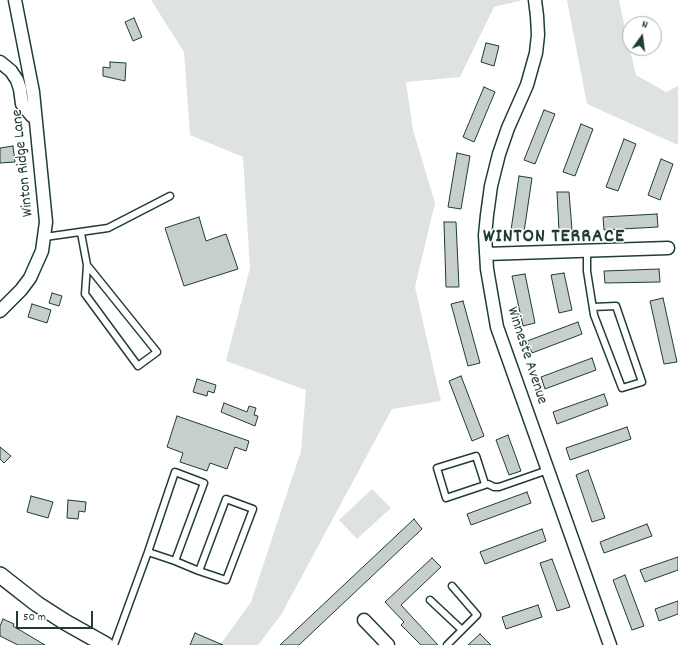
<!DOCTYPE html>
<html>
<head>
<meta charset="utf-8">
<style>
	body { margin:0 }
	#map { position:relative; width:678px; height:645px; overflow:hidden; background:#fff; font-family:Dekko,sans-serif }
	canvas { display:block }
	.north { position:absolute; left:622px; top:16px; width:40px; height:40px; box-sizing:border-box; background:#fff; border:1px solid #a5b1ae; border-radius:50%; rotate:14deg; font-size:11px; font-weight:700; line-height:16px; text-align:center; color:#1f3d34 }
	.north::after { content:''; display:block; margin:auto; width:14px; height:18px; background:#1f3d34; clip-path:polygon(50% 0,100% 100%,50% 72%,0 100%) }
	.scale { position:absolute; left:16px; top:611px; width:77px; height:18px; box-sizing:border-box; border:2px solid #1f3d34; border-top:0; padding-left:5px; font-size:12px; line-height:14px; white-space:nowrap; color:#1f3d34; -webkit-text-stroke:3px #fff; paint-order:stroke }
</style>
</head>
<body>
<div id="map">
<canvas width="678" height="645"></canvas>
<div class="north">N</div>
<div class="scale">50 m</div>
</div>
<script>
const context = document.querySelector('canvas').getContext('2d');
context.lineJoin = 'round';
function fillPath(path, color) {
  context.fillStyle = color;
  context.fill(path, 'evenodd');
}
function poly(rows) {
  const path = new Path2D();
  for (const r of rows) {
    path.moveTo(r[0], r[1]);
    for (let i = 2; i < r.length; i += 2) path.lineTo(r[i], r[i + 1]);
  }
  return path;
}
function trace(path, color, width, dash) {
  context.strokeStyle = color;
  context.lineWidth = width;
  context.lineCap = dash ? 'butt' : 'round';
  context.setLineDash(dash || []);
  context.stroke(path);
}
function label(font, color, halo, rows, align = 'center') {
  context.font = font + ' Dekko,sans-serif';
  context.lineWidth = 3;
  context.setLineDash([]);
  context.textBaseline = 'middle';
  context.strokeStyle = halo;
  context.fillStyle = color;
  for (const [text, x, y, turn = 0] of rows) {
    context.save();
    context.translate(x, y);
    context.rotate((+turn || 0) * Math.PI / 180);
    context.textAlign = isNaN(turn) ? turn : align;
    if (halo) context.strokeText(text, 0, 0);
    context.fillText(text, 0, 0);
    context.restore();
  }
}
fillPath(poly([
	[151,0,523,0,494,7,460,77,406,82,413,130,435,203,415,287,441,401,392,409,281,615,258,645,220,645,251,602,301,451,306,390,226,361,250,268,243,157,190,135,184,52],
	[567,0,619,0,626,33,636,75,666,92,678,86,678,145,587,104],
	[372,489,391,508,357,539,339,520]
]), '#dee3e2');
const building = poly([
	[134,18,142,37,133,41,125,22,134,18],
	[486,43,499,46,494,66,481,62,486,43],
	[110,62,126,63,125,81,103,76,103,67,110,68,110,62],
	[484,87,495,92,474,142,463,137,484,87],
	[544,110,555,114,535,164,524,160,544,110],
	[581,124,593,129,575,176,563,172,581,124],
	[624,139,636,144,618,191,606,187,624,139],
	[13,146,15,162,0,163,0,148,13,146],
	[457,153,470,156,461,209,448,207,457,153],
	[661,159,673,164,660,200,648,195,661,159],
	[519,176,532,178,524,232,511,230,519,176],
	[557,192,569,192,572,230,559,231,557,192],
	[657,214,658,227,604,230,603,217,657,214],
	[199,217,206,241,226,234,238,269,184,286,165,228,199,217],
	[444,222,456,222,459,287,446,287,444,222],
	[659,269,660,282,605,283,604,271,659,269],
	[564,273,572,310,559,313,551,275,564,273],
	[525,274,535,323,523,326,512,276,525,274],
	[52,293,62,296,59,306,49,303,52,293],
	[663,298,677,362,664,364,650,301,663,298],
	[463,301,480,363,468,366,451,304,463,301],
	[32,304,51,310,47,323,28,317,32,304],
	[578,322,582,334,532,353,527,341,578,322],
	[592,358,596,370,545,389,541,377,592,358],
	[461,376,484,436,472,441,449,381,461,376],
	[197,379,216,385,214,393,208,391,207,396,193,392,197,379],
	[604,394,608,405,557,424,553,412,604,394],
	[224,403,247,412,249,406,256,408,254,415,258,416,255,426,221,412,224,403],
	[177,416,249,441,246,451,235,447,227,469,210,463,207,471,180,462,183,453,167,447,177,416],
	[627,427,631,439,570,460,566,448,627,427],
	[508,435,521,471,509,475,496,440,508,435],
	[0,447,11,456,4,463,0,459,0,447],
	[588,470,605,518,592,522,576,475,588,470],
	[527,492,531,503,471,525,467,514,527,492],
	[31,496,53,502,48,518,27,512,31,496],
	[68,500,86,502,85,512,79,511,78,519,67,518,68,500],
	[414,519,422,529,318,627,299,645,280,645,414,519],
	[647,524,652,536,604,553,600,542,647,524],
	[542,529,546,541,485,564,480,552,542,529],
	[678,557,678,570,645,582,640,570,678,557],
	[432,558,441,567,401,605,438,645,421,645,401,625,404,622,385,602,432,558],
	[552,559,570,607,557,611,540,563,552,559],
	[625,575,644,626,632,630,613,580,625,575],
	[678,601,678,614,659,621,655,609,678,601],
	[538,605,542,617,506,629,502,617,538,605],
	[3,619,14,624,13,626,45,645,18,645,0,636,0,626,3,619],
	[195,633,223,645,190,645,195,633],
	[480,634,491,645,468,645,480,634]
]);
fillPath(building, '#c7cfcc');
trace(building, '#1f3d34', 1);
const service = poly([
	[81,233,87,265,157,352,138,366,85,294,87,265],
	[45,237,108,228,170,196],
	[587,251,587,271,594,315,622,388,642,382,616,306,593,307],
	[485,484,476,456,437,468,446,498,488,484,494,487,499,487,548,470],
	[175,561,199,571,226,580,253,509,226,499,199,571],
	[430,600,462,630],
	[114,645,148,552,175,472,204,483,175,561,148,552],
	[447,645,477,615,452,586]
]);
const minor = poly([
	[535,0,537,16,538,35,536,53,527,85,508,128,499,154,491,186,487,215,485,235,487,269,497,327,610,645],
	[0,62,11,71,17,80,20,89,22,104,26,109,32,116,35,116],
	[486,254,668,248],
	[0,311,21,290,30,278,42,251,46,222,33,92,15,0],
	[364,620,388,645]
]);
const tertiary = poly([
	[0,575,37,604,65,622,106,645]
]);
trace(service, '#1f3d34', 9);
trace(minor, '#1f3d34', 15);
trace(tertiary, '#1f3d34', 18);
trace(service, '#fff', 6);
trace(minor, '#fff', 12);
trace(tertiary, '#fff', 15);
label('16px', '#1f3d34', '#fff', [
	["Winton Ridge Lane",24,163,-96],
	["Winneste Avenue",526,356,72]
]);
context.letterSpacing = '1px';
label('bold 20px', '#1f3d34', '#fff', [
	["WINTON TERRACE",554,238]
]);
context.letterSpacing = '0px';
</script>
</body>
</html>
